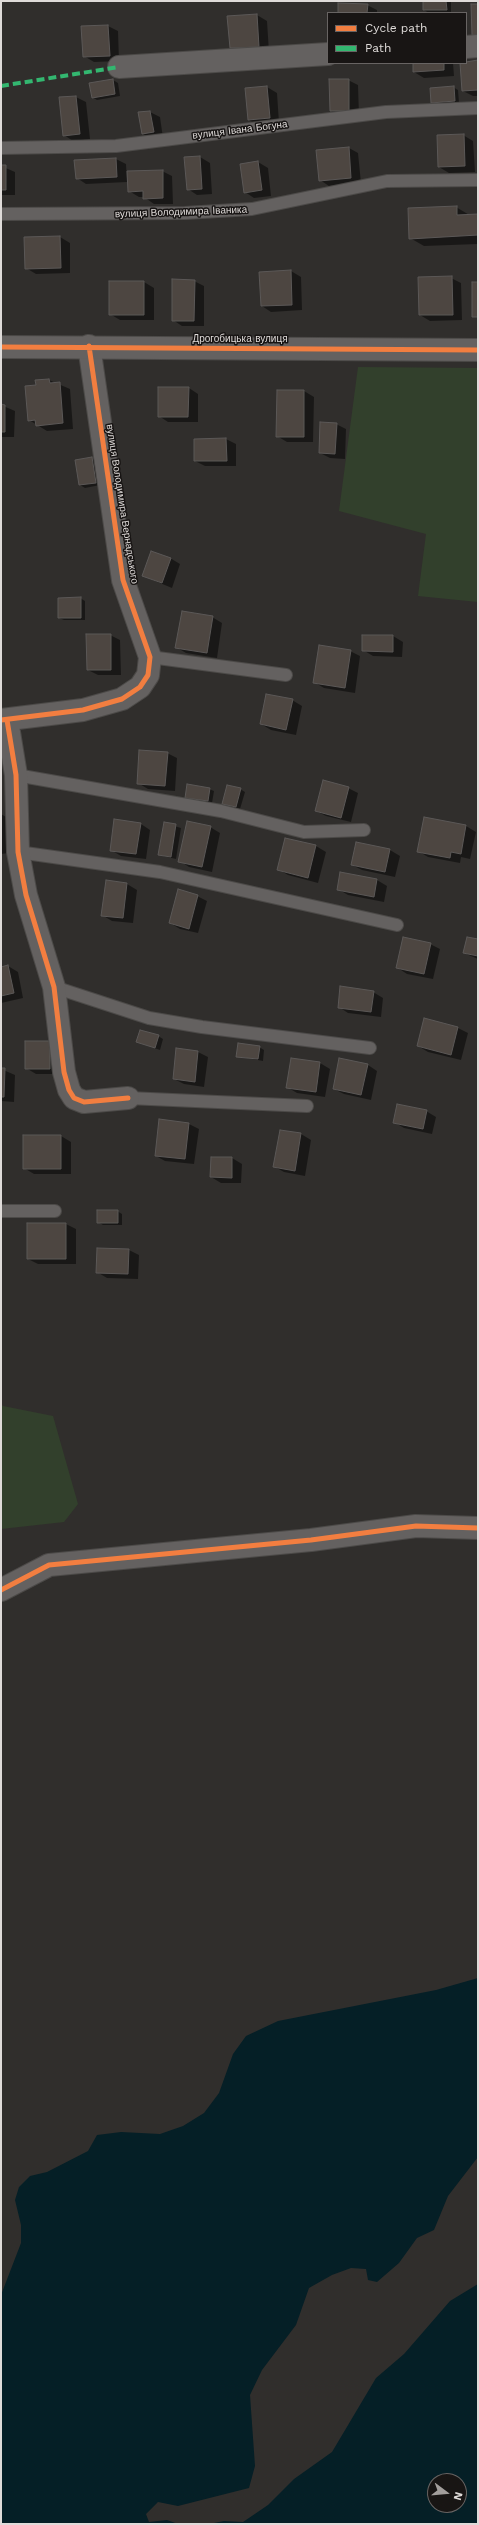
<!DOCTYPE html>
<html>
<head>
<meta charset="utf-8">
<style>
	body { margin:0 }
	#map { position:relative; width:479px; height:2525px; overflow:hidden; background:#302e2c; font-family:"Work Sans",sans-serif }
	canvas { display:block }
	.frame { position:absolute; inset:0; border:2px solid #dfdbd9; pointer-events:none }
	.legend { position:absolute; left:327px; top:12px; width:140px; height:52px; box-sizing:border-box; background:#181514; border:1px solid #686463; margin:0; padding:5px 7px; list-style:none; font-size:12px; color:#dfdbd9 }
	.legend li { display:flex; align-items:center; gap:8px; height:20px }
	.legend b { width:20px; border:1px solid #686463 }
	.north { position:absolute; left:427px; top:2473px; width:40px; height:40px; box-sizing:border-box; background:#181514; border:1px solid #686463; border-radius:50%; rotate:106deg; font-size:11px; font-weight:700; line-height:16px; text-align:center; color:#dfdbd9 }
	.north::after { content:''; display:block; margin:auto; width:14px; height:18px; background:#a29e9c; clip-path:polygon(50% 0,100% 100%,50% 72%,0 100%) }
</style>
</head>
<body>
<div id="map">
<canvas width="479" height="2525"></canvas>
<div class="frame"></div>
<ul class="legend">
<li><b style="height:5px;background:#f27e40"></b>Cycle path</li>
<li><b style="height:5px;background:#33b770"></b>Path</li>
</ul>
<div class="north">N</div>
</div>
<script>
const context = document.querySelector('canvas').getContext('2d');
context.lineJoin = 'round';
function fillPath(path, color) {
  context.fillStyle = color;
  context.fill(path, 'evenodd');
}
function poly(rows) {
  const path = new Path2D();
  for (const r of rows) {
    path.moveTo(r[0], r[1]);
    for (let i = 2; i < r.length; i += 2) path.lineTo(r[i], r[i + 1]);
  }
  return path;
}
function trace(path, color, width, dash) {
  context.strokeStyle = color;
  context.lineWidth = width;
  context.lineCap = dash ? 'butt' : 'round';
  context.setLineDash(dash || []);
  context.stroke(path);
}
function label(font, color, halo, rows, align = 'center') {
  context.font = font + ' "Work Sans",sans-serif';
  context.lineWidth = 3;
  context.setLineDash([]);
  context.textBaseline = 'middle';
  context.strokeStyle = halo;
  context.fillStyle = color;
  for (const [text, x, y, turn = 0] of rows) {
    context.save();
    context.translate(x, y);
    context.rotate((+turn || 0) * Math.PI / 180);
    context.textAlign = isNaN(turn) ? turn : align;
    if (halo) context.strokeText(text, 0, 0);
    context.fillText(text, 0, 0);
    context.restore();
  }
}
fillPath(poly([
	[358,367,478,368,478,602,418,596,426,534,339,511],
	[1,1404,3,1406,53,1416,78,1504,64,1522,1,1529]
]), '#32402c');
fillPath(poly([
	[478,1978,478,2157,448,2196,434,2230,417,2238,399,2263,377,2282,368,2280,366,2269,351,2268,332,2275,309,2288,296,2325,262,2370,250,2395,255,2466,249,2488,178,2506,158,2502,146,2514,149,2522,167,2520,178,2524,1,2524,1,2295,21,2243,21,2225,15,2200,19,2187,30,2176,47,2172,88,2151,97,2135,121,2132,160,2134,183,2126,204,2113,219,2093,233,2054,246,2036,278,2021,436,1990],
	[478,2284,478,2524,209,2524,224,2521,243,2522,268,2505,294,2479,332,2452,376,2378,404,2354,450,2301],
	[435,2481,459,2481,459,2505,435,2505]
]), '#051f26');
fillPath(poly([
	[424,1,451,1,451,12,429,13,424,10],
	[367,5,377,10,377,13,339,13],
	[257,15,267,21,269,52,240,54,231,48],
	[108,26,118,31,119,61,94,62,84,56,82,27],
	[478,61,478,96,473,96,463,91,466,62],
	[414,63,453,63,454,76,424,78,414,72],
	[113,80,118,83,120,96,97,100,92,97],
	[348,80,358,85,359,116,341,116,331,111],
	[267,87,277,93,279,123,259,126,249,120],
	[453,87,458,90,459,103,437,105,432,102],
	[76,97,86,102,90,139,73,141,64,135,60,98],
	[150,112,160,117,163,138,153,139,143,134],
	[463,135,473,141,475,172,449,173,439,167],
	[349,148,358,153,361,183,329,186,320,180],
	[200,157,210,163,212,194,197,195,188,189],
	[116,159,126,164,127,182,86,184,77,178],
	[258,162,268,168,271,196,254,198,245,192],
	[1,166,15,172,15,195,1,195],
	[162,171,172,176,173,204,154,204,144,197,139,197,129,191],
	[456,207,471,216,478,215,478,244,424,246,410,238],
	[60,237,70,243,70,273,36,274,26,268],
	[291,271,301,277,302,310,271,312,262,306],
	[451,278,461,283,462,320,430,321,420,315],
	[194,281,204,286,204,326,182,326,173,320],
	[144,282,154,288,154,320,120,320,110,314],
	[49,380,70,389,73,429,47,431,29,420,37,386],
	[189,388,198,394,198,422,168,422,159,416],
	[304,391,314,397,313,442,287,442,277,436],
	[1,405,15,411,14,437,1,437],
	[336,424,346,429,345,459,330,458,320,453],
	[195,439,226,439,236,444,236,466,205,466,195,461],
	[92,458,96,461,100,485,85,488,80,485],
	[170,558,180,564,172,588,143,576],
	[80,598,85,601,85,620,64,620,59,618],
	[212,617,222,623,217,658,186,653,176,647],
	[110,635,120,640,121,675,98,675,88,670],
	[393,636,403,642,402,657,373,656,363,650],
	[350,651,360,656,355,693,324,688,314,682],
	[292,700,302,706,296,735,271,730,261,724],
	[167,753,177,758,175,791,148,789,138,783],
	[348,788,358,793,351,822,326,816,316,811],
	[209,789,214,791,212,803,186,797],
	[240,789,245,792,240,809,224,804],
	[1,814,6,817,9,853,1,854],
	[425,818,466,826,476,832,470,859,461,857,460,863,428,857,418,851],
	[164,823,181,828,176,859,159,855],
	[141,824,150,830,146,859,121,856,111,850],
	[210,827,220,833,212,872,189,867,180,861],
	[286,839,316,846,326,852,318,883,288,875,278,869],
	[356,843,390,850,400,856,395,877,362,870,352,865],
	[341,873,377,880,387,886,384,902,348,895,338,889],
	[107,882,127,884,137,890,133,923,112,921,102,915],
	[197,896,207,901,198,933,180,929,170,923],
	[478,940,478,959,464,953],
	[430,944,440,949,433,979,407,974,398,968],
	[8,966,18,972,23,998,1,1003,1,968],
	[373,992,383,998,381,1017,348,1013,339,1007],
	[425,1019,458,1028,468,1033,461,1060,428,1052,418,1046],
	[158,1036,163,1039,160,1050,137,1042],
	[49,1042,59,1074,36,1074,26,1068],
	[259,1047,264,1050,263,1061,237,1056],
	[198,1052,208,1057,204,1087,184,1084,174,1079],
	[292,1059,320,1063,330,1069,325,1097,297,1093,287,1087],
	[368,1065,377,1071,371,1100,344,1094,334,1089],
	[1,1069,15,1075,14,1102,1,1101],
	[426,1111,436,1117,432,1134,404,1128,394,1122],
	[189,1124,199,1129,194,1164,165,1161,156,1156],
	[281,1131,301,1134,311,1140,305,1176,284,1172,275,1167],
	[61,1136,71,1142,71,1174,34,1174,24,1168],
	[212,1158,232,1158,242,1164,241,1183,221,1183,211,1177],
	[117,1211,122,1214,122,1225,103,1225,98,1222],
	[66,1224,76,1229,76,1264,38,1264,28,1259],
	[129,1250,139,1255,138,1279,107,1278,97,1272]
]), '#0007');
const building = poly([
	[423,1,446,1,447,10,423,10,423,1],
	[338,3,368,4,367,13,338,13,338,3],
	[471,4,478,4,478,35,472,35,471,4],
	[257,14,259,47,230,48,227,16,257,14],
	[108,25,110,56,83,57,81,26,108,25],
	[478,60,478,90,462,91,460,63,478,60],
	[413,63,444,63,444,70,413,72,413,63],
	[113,79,115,94,92,98,89,83,113,79],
	[329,79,349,79,349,111,330,111,329,79],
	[267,86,270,118,248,120,245,88,267,86],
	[454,86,455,101,431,103,430,88,454,86],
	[76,96,80,134,63,136,59,97,76,96],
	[150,111,154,132,142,134,138,112,150,111],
	[464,134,465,166,438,167,437,135,464,134],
	[349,147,351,178,319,181,316,150,349,147],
	[200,156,202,189,187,190,184,157,200,156],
	[116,158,117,177,76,179,74,160,116,158],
	[258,161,262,190,244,193,240,164,258,161],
	[1,165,6,165,6,190,1,190,1,165],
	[163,170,163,198,143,199,143,191,128,192,127,171,163,170],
	[457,206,457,215,478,214,478,235,409,239,408,208,457,206],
	[60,236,61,268,25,269,24,237,60,236],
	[291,270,292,305,261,306,259,272,291,270],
	[452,276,453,315,419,315,418,277,452,276],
	[172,279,195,280,194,321,172,321,172,279],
	[109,281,144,281,144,315,109,315,109,281],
	[472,282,478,282,478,317,472,317,472,282],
	[49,379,50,383,60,382,63,423,36,426,35,420,28,421,25,386,36,385,35,380,49,379],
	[158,387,189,387,188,417,158,417,158,387],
	[277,390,304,390,304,437,276,437,277,390],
	[1,404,5,405,5,432,1,432,1,404],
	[320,422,337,423,335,454,319,453,320,422],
	[226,438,227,461,194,461,194,439,226,438],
	[92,457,96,483,79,485,75,460,92,457],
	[151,551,171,558,162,583,142,576,151,551],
	[81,597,81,618,58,618,58,598,81,597],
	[182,611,213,616,207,653,175,648,182,611],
	[86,634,111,634,111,670,87,670,86,634],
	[362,635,393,635,393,652,362,651,362,635],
	[319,645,351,650,345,688,313,683,319,645],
	[266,694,293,699,286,730,260,724,266,694],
	[139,750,168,752,165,786,137,784,139,750],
	[323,780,349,787,341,818,315,811,323,780],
	[187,784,210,788,208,801,185,798,187,784],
	[227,785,241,788,236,807,222,804,227,785],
	[424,817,466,825,461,854,451,852,450,858,417,852,424,817],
	[114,819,141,823,136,854,110,851,114,819],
	[187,821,211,826,202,867,178,862,187,821],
	[164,822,176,824,171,857,158,855,164,822],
	[285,838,316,845,308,878,277,870,285,838],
	[356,842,390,849,385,872,351,865,356,842],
	[340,872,377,879,374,897,337,890,340,872],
	[106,880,127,883,123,918,101,916,106,880],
	[178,889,198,895,189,929,169,923,178,889],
	[403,937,431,943,424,974,396,968,403,937],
	[467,937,478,939,478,956,463,953,467,937],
	[8,965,14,993,1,996,1,967,8,965],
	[340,986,374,991,371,1012,338,1008,340,986],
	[424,1018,458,1027,451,1055,417,1046,424,1018],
	[140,1030,159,1035,155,1048,136,1042,140,1030],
	[25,1041,50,1041,50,1069,25,1069,25,1041],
	[238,1043,260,1046,258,1059,236,1057,238,1043],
	[176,1048,198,1051,195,1082,173,1079,176,1048],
	[291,1058,320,1062,316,1092,286,1088,291,1058],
	[339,1058,368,1064,361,1095,333,1089,339,1058],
	[1,1068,5,1068,4,1097,1,1097,1,1068],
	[397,1104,427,1110,423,1129,393,1123,397,1104],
	[159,1119,189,1123,185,1159,155,1156,159,1119],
	[280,1130,301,1133,295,1171,273,1167,280,1130],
	[23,1135,61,1135,61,1169,23,1169,23,1135],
	[211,1157,232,1157,232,1178,210,1177,211,1157],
	[97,1210,118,1210,118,1223,97,1223,97,1210],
	[27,1223,66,1223,66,1259,27,1259,27,1223],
	[97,1248,129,1249,128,1274,96,1273,97,1248]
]);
fillPath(building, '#4d4641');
trace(building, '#5b5857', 1);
const lane = poly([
	[1,148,116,146,386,112,478,108],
	[1,214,185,213,252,209,387,181,478,180],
	[150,657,286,675],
	[16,775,221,811,304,832,364,830],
	[18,852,160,872,397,925],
	[54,987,149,1018,202,1027,370,1048],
	[128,1098,307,1106],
	[1,1211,55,1211]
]);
const street = poly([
	[466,47,478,46],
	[119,67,328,54],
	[1,720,83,710,122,699,140,687,148,675,150,657,123,580,89,346],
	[7,720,16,775,18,852,26,895,54,987,64,1072,69,1090,74,1098,84,1102,128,1098],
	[1,1590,49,1565,311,1540,416,1526,478,1528]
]);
const secondary = poly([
	[1,347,478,350]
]);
trace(lane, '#4c4a48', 14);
trace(street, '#4c4a48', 24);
trace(secondary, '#4c4a48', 24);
trace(lane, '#646160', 12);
trace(street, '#646160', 22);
trace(secondary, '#646160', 22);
trace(poly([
	[1,86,119,67]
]), '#33b770', 4, [8, 4]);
trace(poly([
	[1,347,478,350],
	[1,720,83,710,122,699,140,687,148,675,150,657,123,580,89,346],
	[7,720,16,775,18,852,26,895,54,987,64,1072,69,1090,74,1098,84,1102,128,1098],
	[1,1590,49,1565,311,1540,416,1526,478,1528]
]), '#f27e40', 5);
label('10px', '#dfdbd9', '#181514', [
	["вулиця Івана Богуна",240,130,-7],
	["вулиця Володимира Іваника",181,212,-2],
	["Дрогобицька вулиця",240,339],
	["вулиця Володимира Вернадського",122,504,81]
]);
</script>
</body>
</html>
